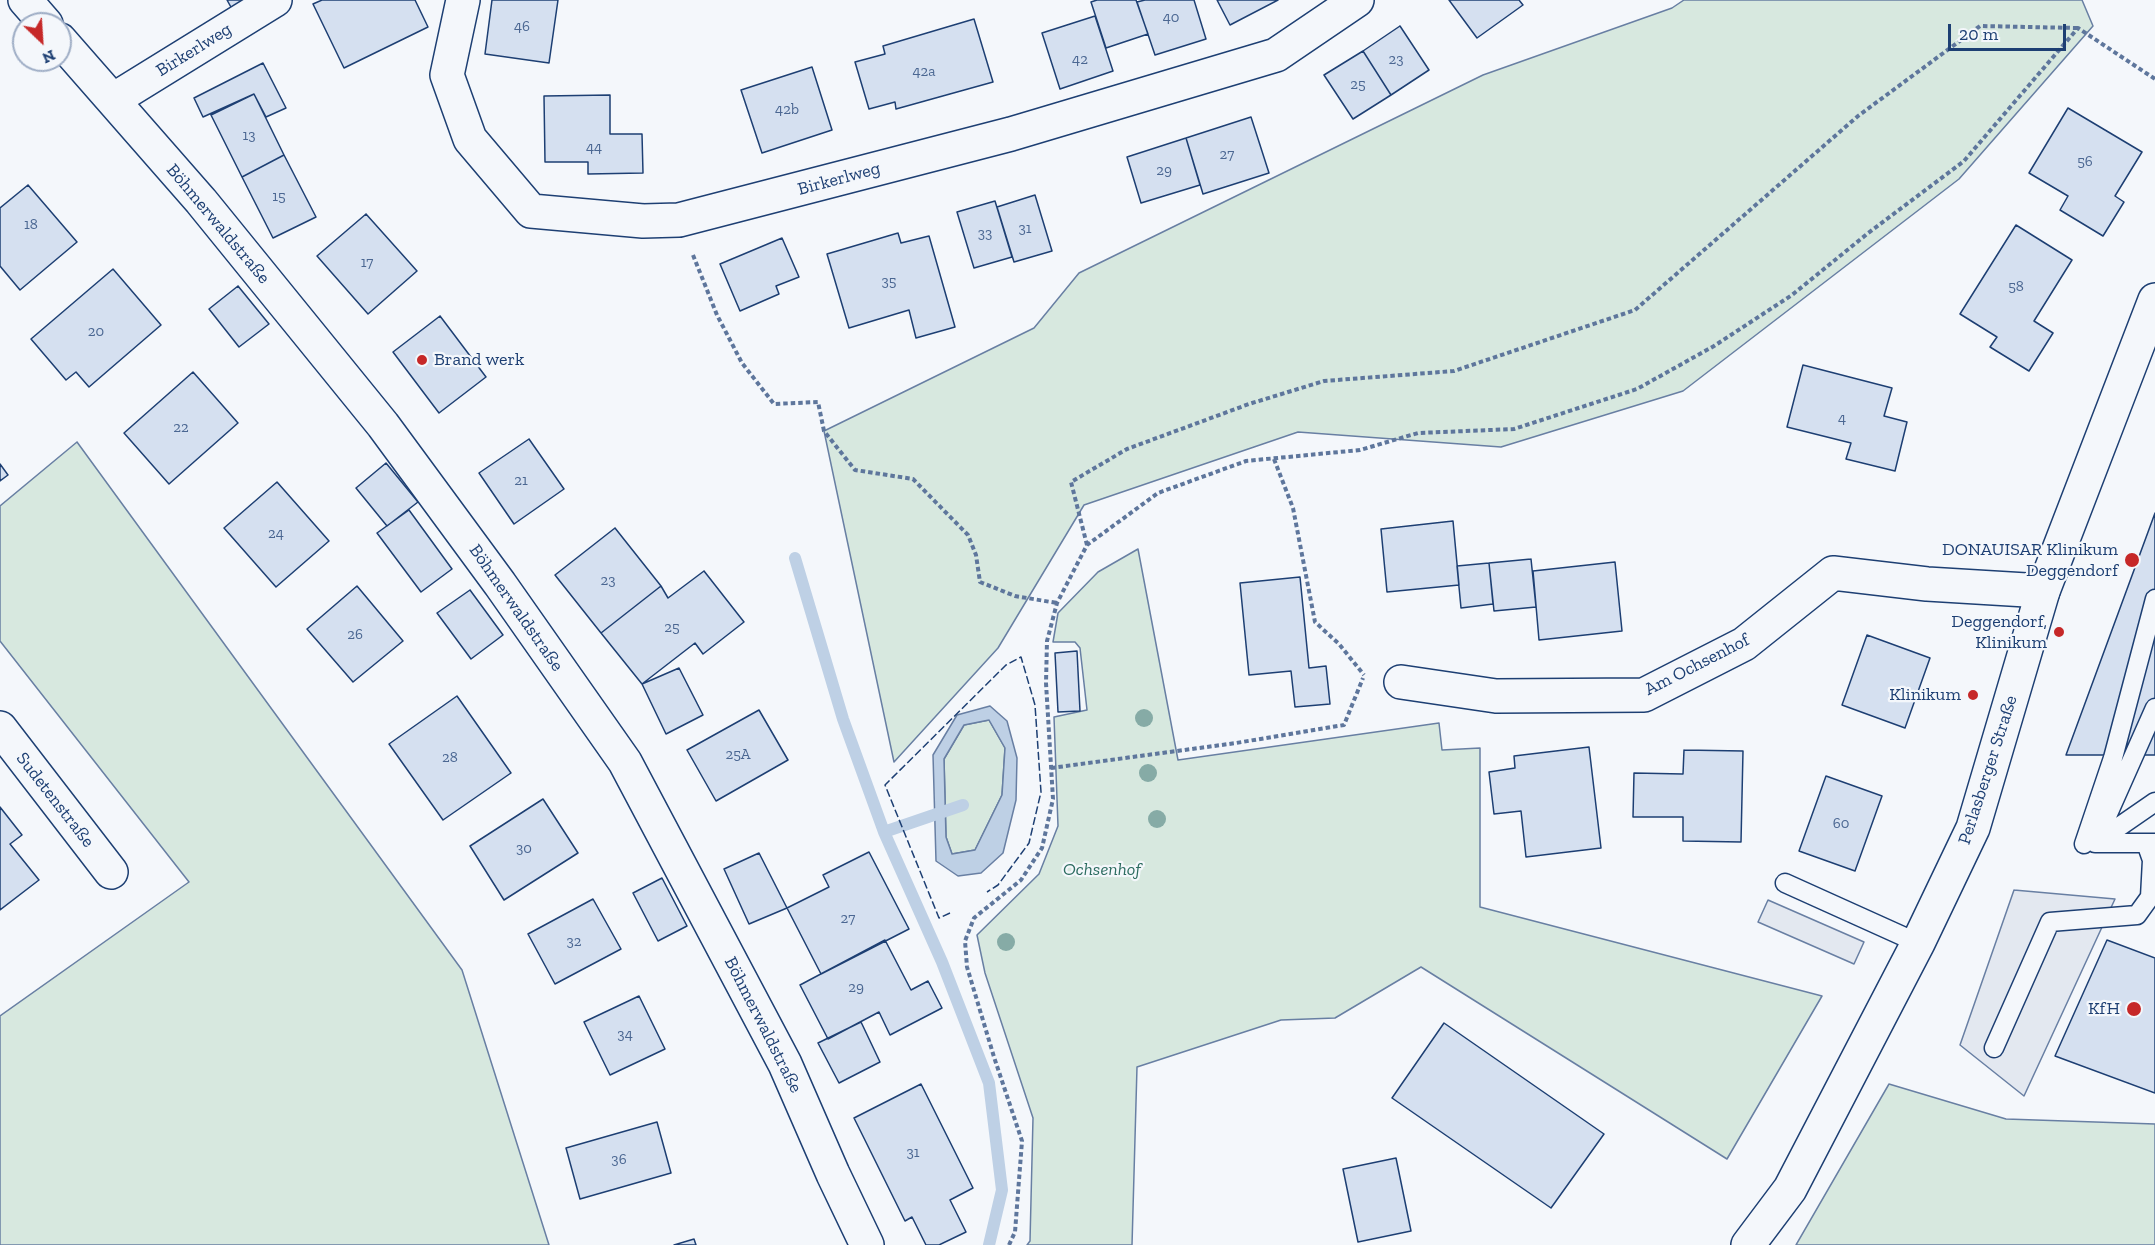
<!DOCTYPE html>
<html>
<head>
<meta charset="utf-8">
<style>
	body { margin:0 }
	#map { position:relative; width:2155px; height:1245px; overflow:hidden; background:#f4f7fb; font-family:"Zilla Slab",serif }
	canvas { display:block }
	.north { position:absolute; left:12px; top:12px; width:60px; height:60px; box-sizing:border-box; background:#f4f7fb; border:2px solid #9eadc5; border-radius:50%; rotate:155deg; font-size:16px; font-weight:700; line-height:24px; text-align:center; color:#1d3f73 }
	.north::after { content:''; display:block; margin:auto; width:21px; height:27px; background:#c62828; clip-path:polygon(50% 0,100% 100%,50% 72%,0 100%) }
	.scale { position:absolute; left:1948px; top:24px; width:118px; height:27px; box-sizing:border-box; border:3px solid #1d3f73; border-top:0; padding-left:8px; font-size:18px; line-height:21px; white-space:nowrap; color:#1d3f73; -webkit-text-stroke:4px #f4f7fb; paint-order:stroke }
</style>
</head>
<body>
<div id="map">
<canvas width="2155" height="1245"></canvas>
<div class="north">N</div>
<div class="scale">20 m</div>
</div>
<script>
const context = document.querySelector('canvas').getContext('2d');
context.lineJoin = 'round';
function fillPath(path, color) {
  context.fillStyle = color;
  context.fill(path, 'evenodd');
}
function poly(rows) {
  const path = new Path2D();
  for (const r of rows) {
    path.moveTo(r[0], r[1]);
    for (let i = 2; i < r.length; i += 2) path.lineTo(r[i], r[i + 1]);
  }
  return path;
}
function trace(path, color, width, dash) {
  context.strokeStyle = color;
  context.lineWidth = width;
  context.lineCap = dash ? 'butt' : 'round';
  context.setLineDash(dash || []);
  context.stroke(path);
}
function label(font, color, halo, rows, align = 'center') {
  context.font = font + ' "Zilla Slab",serif';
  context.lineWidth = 4.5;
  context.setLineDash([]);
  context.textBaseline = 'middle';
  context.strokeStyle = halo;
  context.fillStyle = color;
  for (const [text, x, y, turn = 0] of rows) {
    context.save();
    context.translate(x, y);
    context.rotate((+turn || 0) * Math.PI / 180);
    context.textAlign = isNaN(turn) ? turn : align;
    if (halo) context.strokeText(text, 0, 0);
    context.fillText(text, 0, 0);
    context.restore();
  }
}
const green = poly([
	[1684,0,2082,0,2093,26,1959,179,1683,391,1501,447,1298,432,1084,505,998,648,894,762,824,431,1034,328,1079,273,1483,75,1672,8,1684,0],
	[77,442,462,970,549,1245,0,1245,0,1016,189,882,0,641,0,506,77,442],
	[1138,549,1178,760,1439,723,1442,750,1480,748,1480,907,1822,996,1727,1159,1421,967,1335,1018,1281,1020,1137,1067,1132,1245,1027,1245,1030,1241,1033,1118,985,973,977,935,1039,874,1058,826,1054,717,1087,710,1080,648,1075,642,1053,642,1058,613,1098,572,1138,549],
	[989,720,1005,748,1002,795,975,850,952,854,946,837,944,759,964,725,989,720],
	[1889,1084,2006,1119,2155,1124,2155,1245,1796,1245,1889,1084]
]);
fillPath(green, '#d7e8df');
trace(green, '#687fa3', 1.5);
const parking = poly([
	[2014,890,2115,899,2024,1096,1960,1045,2014,890],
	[1768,900,1864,942,1854,964,1758,922,1768,900]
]);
fillPath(parking, '#e3e8f0');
trace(parking, '#687fa3', 1.5);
const water = poly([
	[990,706,1007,721,1017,758,1016,800,1003,853,981,873,958,876,936,861,933,755,957,715,990,706],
	[989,720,1005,748,1002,795,975,850,952,854,946,837,944,759,964,725,989,720]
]);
fillPath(water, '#bed0e5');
trace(water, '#687fa3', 1.5);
trace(poly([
	[795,558,843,719,884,832,942,962,989,1083,1002,1190,989,1245],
	[884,832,963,805]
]), '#bed0e5', 12);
const building = poly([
	[227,0,246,0,232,9,227,0],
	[322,0,415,0,428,27,344,68,313,4,322,0],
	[492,0,558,0,549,63,485,54,492,0],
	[1097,0,1136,0,1148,34,1106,48,1091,2,1097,0],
	[1145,0,1194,0,1206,39,1155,55,1137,2,1145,0],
	[1217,0,1278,0,1230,25,1217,0],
	[1449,0,1519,0,1523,5,1477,38,1449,0],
	[1095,16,1113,71,1060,89,1042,33,1095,16],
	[974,19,993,82,896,109,895,102,869,109,855,62,885,54,883,46,974,19],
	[1400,26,1429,70,1391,95,1363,51,1400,26],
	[1363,51,1391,95,1353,119,1324,75,1363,51],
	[263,63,286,108,266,117,254,94,203,117,194,98,263,63],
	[812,67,832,130,762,153,741,90,812,67],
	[254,94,284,155,242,177,211,115,254,94],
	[610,95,610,134,642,134,643,173,588,174,588,162,545,162,544,96,610,95],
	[2068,108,2142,152,2115,196,2124,202,2103,236,2060,210,2068,196,2029,173,2068,108],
	[1251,117,1269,173,1203,194,1186,138,1251,117],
	[1186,138,1200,185,1141,203,1127,157,1186,138],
	[284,155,316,217,273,238,242,177,284,155],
	[28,185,77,242,20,290,0,266,0,208,28,185],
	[1035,195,1052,251,1014,262,997,207,1035,195],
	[995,201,1012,257,974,268,957,212,995,201],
	[366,214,417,271,368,314,317,256,366,214],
	[2016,225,2072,260,2034,321,2053,333,2029,371,1990,347,1997,337,1960,314,2016,225],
	[898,233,901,243,929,236,955,327,916,338,909,310,849,328,827,254,898,233],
	[782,238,799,277,776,286,779,294,740,311,720,264,782,238],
	[113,269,161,325,89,387,76,372,66,380,31,339,113,269],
	[238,286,269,324,239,347,209,309,238,286],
	[440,316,486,377,439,413,393,352,440,316],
	[1803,365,1892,388,1884,416,1907,422,1895,471,1846,459,1851,443,1787,427,1803,365],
	[193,372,238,423,169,484,124,433,193,372],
	[529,439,564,489,514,524,479,473,529,439],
	[386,463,418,502,387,526,356,488,386,463],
	[0,464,8,475,0,481,0,464],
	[277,482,329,541,276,587,224,528,277,482],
	[409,510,452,569,421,592,377,533,409,510],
	[2155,513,2155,755,2066,755,2155,513],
	[1453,521,1459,585,1387,592,1381,529,1453,521],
	[615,528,661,586,601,633,555,575,615,528],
	[1531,559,1536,607,1494,611,1489,563,1531,559],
	[1615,562,1622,631,1539,640,1533,571,1615,562],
	[1489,563,1493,604,1461,608,1457,566,1489,563],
	[704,571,744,622,703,654,695,643,642,684,601,633,661,586,668,598,704,571],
	[1300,577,1309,668,1326,666,1330,704,1295,707,1291,671,1249,675,1240,583,1300,577],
	[357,586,403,641,353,682,307,629,357,586],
	[470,590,503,635,471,659,437,613,470,590],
	[1867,635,1930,658,1905,728,1842,705,1867,635],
	[1077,651,1080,711,1058,712,1055,653,1077,651],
	[679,668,703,715,666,734,642,684,679,668],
	[457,696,511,773,443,820,389,744,457,696],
	[759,710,788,760,716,801,687,750,759,710],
	[1589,747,1601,848,1526,857,1521,811,1494,814,1489,772,1515,768,1514,756,1589,747],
	[1684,750,1743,751,1741,842,1683,841,1683,817,1633,817,1634,773,1683,774,1684,750],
	[1826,776,1882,796,1855,871,1799,851,1826,776],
	[543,799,578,853,504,900,470,846,543,799],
	[0,807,22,835,10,844,39,880,0,910,0,807],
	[869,852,909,929,821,974,787,908,829,887,823,875,869,852],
	[759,853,787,908,749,924,724,869,759,853],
	[662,878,687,926,658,941,633,893,662,878],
	[593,899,621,949,555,984,528,934,593,899],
	[885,940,911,990,928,981,942,1008,890,1035,879,1012,828,1039,800,985,885,940],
	[2107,940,2155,958,2155,1093,2055,1056,2107,940],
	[639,996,665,1049,610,1075,584,1022,639,996],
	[861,1022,880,1062,839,1083,818,1043,861,1022],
	[1444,1023,1604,1134,1551,1208,1392,1098,1444,1023],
	[921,1084,973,1188,950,1200,966,1232,939,1245,926,1245,912,1217,905,1221,854,1118,921,1084],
	[657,1122,671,1173,580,1199,566,1148,657,1122],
	[1396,1158,1411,1231,1358,1242,1343,1169,1396,1158],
	[694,1239,696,1245,674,1245,694,1239]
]);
fillPath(building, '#d5e0f0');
trace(building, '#1d3f73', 1.5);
const service = poly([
	[2097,842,2155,802],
	[2095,843,2155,708],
	[2095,843,2155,843],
	[2084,844,2113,758,2155,599],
	[1785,883,1918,943],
	[1994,1048,2050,922,2137,915,2150,897,2152,860,2146,843]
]);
const minor = poly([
	[25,0,46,24],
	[463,0,447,75,470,139,531,211,643,221,679,220,1011,134,1276,55,1357,0],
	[60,40,201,201,383,425,500,584,625,762,785,1064,833,1174,867,1245],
	[113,100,275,0],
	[1401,682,1496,696,1644,695,1744,644,1833,573,1927,584,2043,591],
	[0,728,111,872]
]);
const tertiary = poly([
	[1748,1245,1790,1189,1918,943,1973,828,2043,591,2155,300]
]);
trace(service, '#1d3f73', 21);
trace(minor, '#1d3f73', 36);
trace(tertiary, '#1d3f73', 36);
trace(poly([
	[693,255,717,315,742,363,774,404,818,402,824,431,855,470,913,479,968,535,976,555,980,582,1015,596,1057,603],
	[1274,459,1293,508,1315,622,1339,644,1364,675],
	[1087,545,1071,482,1127,449,1249,404,1324,381,1454,371,1635,310,1858,116,1980,26,2078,28],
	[1051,768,1236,743,1344,725,1363,678],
	[1009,1245,1015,1232,1022,1141,994,1057,967,967,965,941,974,918,1021,880,1042,848,1053,799,1046,683,1047,641,1057,603,1087,545,1158,493,1246,461,1360,450,1418,433,1514,429,1637,389,1714,346,1792,295,1867,234,1964,161,2078,28,2155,79]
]), '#5e769c', 4, [4.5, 3]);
trace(service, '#f4f7fb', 18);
trace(minor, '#f4f7fb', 33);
trace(tertiary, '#f4f7fb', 33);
trace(poly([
	[950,913,939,918,885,785,1006,665,1021,657,1035,705,1041,792,1029,843,998,885,987,892]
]), '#1d3f73', 1.5, [8, 3]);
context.fillStyle = '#86aba6';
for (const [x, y] of [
	[1144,718],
	[1148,773],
	[1157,819],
	[1006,942]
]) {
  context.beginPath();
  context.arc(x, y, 9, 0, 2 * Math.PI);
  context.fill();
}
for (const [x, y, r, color] of [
	[422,360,6,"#c62828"],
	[2132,560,8,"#c62828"],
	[2059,632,6,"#c62828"],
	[1973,695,6,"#c62828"],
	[2134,1009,8,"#c62828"]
]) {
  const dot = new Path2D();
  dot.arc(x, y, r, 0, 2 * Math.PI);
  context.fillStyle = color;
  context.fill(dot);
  trace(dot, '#f4f7fb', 2);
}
label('15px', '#4b6792', null, [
	["40",1171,18],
	["46",522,27],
	["42",1080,60],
	["23",1396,60],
	["42a",924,72],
	["25",1358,85],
	["42b",787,110],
	["13",249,136],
	["44",594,148],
	["27",1227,155],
	["56",2085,162],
	["29",1164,171],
	["15",279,197],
	["18",31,225],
	["31",1025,229],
	["33",985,234],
	["17",367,263],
	["35",889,282],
	["58",2016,287],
	["20",96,332],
	["4",1842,419],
	["22",181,428],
	["21",521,481],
	["24",276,534],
	["23",608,581],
	["25",672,628],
	["26",355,635],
	["25A",738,755],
	["28",450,758],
	["60",1841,824],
	["30",524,849],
	["27",848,919],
	["32",574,942],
	["29",856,988],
	["34",625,1035],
	["31",913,1153],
	["36",619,1160]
]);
label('18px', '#1d3f73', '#f4f7fb', [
	["Birkerlweg",194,50,-32],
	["Birkerlweg",839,179,-15],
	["Böhmerwaldstraße",218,224,50],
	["Böhmerwaldstraße",516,608,55],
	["Am Ochsenhof",1697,665,-27],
	["Perlasberger Straße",1988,770,-72],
	["Sudetenstraße",55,800,52],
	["Böhmerwaldstraße",763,1025,63]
]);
label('18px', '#1d3f73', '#f4f7fb', [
	["Brand werk",434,360,"left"],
	["DONAUISAR Klinikum",2118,550],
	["Deggendorf",2118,571],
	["Deggendorf,",2047,622],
	["Klinikum",2047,643],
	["Klinikum",1961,695],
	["KfH",2120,1009]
], 'right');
label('italic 18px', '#2c6c60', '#f4f7fb', [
	["Ochsenhof",1102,870]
]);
</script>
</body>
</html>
